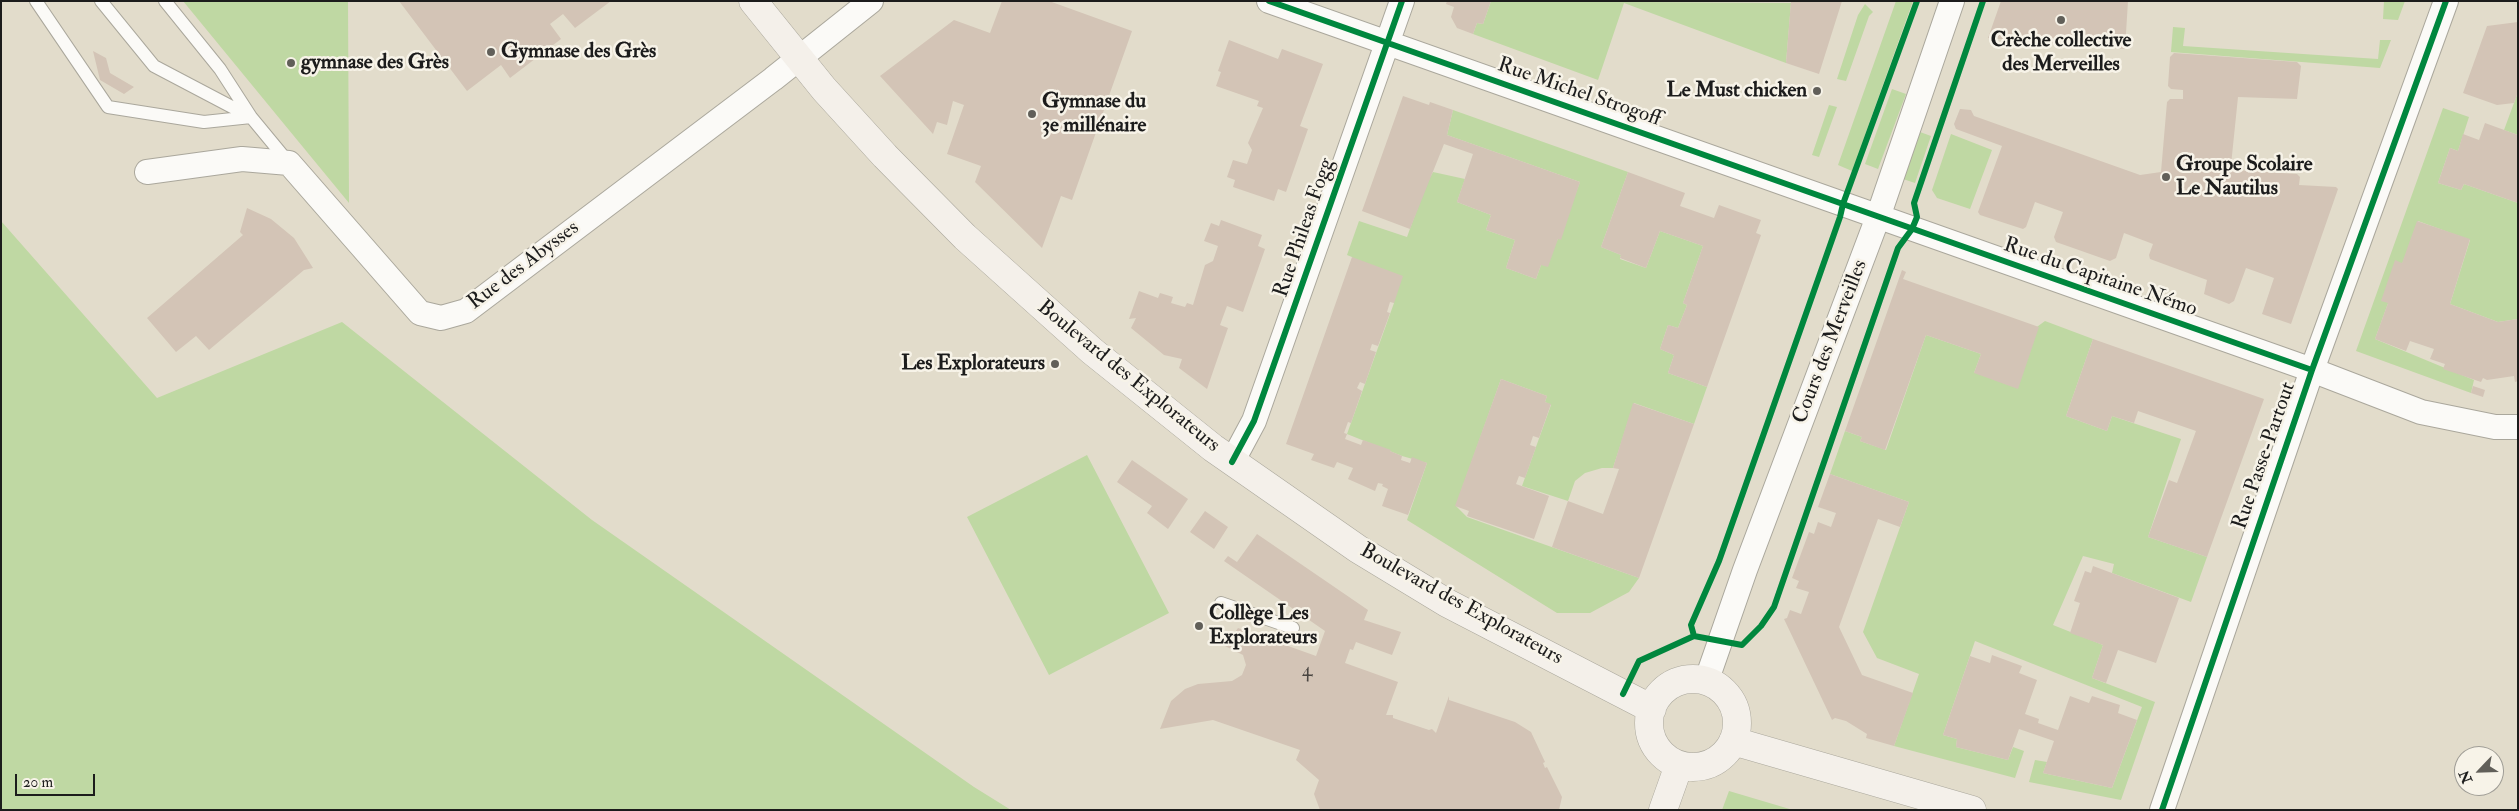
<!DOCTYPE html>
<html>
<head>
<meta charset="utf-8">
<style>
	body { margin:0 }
	#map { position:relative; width:2519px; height:811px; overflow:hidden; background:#e2dccb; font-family:"IM FELL Double Pica",serif }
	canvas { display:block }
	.frame { position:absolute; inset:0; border:2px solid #1c1c1c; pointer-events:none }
	.north { position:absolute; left:2454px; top:746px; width:50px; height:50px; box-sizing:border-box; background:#f7f3e8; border:1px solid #9f9d96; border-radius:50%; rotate:246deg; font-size:14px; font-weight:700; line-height:20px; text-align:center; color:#1c1c1c }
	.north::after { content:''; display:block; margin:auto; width:18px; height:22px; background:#615f59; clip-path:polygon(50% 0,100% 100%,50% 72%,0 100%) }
	.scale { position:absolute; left:15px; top:774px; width:80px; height:22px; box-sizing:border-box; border:2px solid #1c1c1c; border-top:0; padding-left:6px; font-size:15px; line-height:18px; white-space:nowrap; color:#1c1c1c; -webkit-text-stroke:4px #f7f3e8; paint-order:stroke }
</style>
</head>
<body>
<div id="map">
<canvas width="2519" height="811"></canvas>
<div class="frame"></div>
<div class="north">N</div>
<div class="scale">20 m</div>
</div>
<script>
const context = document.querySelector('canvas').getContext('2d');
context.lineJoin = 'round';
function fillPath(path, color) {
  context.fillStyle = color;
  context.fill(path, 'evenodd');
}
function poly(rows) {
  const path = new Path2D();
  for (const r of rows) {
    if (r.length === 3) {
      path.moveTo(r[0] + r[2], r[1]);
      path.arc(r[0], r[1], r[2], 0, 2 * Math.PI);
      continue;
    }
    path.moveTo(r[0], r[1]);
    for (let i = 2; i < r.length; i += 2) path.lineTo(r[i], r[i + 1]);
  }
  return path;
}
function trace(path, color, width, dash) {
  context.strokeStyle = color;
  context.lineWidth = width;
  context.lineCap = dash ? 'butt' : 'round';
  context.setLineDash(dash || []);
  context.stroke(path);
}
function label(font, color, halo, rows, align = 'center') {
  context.font = font + ' "IM FELL Double Pica",serif';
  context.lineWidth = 5;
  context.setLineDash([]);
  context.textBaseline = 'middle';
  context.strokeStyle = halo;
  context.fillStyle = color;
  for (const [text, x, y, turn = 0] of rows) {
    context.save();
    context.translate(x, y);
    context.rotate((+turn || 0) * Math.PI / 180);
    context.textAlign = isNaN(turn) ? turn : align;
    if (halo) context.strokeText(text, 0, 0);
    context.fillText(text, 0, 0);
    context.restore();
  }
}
fillPath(poly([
	[183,1,348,1,349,203,284,124],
	[1491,1,1791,3,1786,63,1624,3,1598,80,1473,34,1477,23,1483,24],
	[1896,1,1913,1,1852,171,1838,165],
	[2384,1,2405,1,2398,20,2383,19],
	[1865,4,1873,12,1869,16,1846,81,1837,79,1858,15],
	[2173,27,2185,28,2183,46,2378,59,2380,40,2391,40,2380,68,2171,52],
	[1892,89,1906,94,1878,169,1865,164],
	[2518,92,2518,135,2504,130],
	[1829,105,1837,107,1819,157,1812,155],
	[2443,108,2469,117,2458,151,2450,148,2438,183,2461,190,2464,184,2518,203,2518,319,2498,322,2450,304,2470,240,2418,221,2375,339,2474,380,2471,393,2356,351],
	[1453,110,1628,172,1601,247,1621,255,1620,259,1646,268,1660,231,1703,246,1683,303,1687,305,1678,328,1668,325,1660,349,1674,355,1668,373,1707,387,1694,424,1634,403,1613,468,1602,468,1585,473,1575,481,1568,501,1522,486,1551,405,1545,402,1547,396,1501,379,1456,506,1467,517,1639,578,1629,592,1590,613,1557,613,1407,520,1427,463,1402,456,1347,434,1394,303,1352,257,1347,255,1359,221,1407,237,1425,187,1433,172,1465,179,1457,202,1491,215,1486,230,1515,240,1506,268,1536,279,1541,265,1558,239,1580,182,1447,135],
	[1920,132,1931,136,1915,183,1903,179],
	[1951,134,1992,150,1970,209,1937,198,1932,190],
	[1,221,157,398,342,322,592,520,974,787,1011,810,1,810],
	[2045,321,2093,339,2066,416,2107,431,2112,416,2181,439,2148,537,2207,557,2191,602,2112,573,2114,564,2083,556,2053,625,2103,645,2092,678,2155,702,2121,800,2029,782,2035,760,2047,762,2043,773,2112,788,2142,707,1975,641,1943,735,1957,739,1956,747,2008,760,2013,747,2024,751,2015,778,1894,746,1919,674,1877,658,1863,632,1909,502,1830,474,1845,431,1862,437,1860,441,1886,450,1926,335,1981,354,1974,373],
	[1087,455,1169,613,1049,675,967,517],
	[1729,791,1793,810,1722,810]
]), '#bfd8a3');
fillPath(poly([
	[399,1,611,1,575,28,563,14,550,24,561,39,510,78,501,65,467,91],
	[1002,1,1049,1,1132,31,1072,200,1061,196,1042,248,975,182,981,166,947,154,964,105,953,101,947,125,937,122,933,134,880,76,954,20,990,33],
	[1447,1,1491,1,1483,24,1477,23,1473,34,1457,28,1451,17,1454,7,1446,4],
	[1791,1,1842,1,1819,74,1786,63],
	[2001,1,2128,1,2125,49,1988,38],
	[2518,22,2518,92,2514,103,2497,105,2463,93,2487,26],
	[1229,40,1278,59,1282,49,1323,64,1300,126,1308,129,1286,192,1278,189,1274,201,1233,187,1235,180,1227,177,1233,160,1247,164,1252,150,1248,143,1263,108,1257,106,1259,101,1216,86,1221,72,1218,71],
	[93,51,106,58,110,73,134,87,124,94,100,80],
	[2174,53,2297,62,2301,66,2297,99,2238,97,2231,165,2235,170,2297,174,2300,177,2299,185,2336,187,2338,189,2291,324,2262,314,2274,278,2246,268,2234,301,2229,304,2204,294,2207,280,2150,259,2149,255,2153,244,2124,233,2116,258,2110,261,2056,242,2054,237,2063,212,2035,202,2026,227,2023,229,1980,215,1978,212,2002,146,1956,129,1954,124,1960,109,1971,110,1974,116,2140,175,2161,172,2167,102,2170,99,2183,99,2183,90,2171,89,2168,86,2170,57],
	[1403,96,1429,105,1430,102,1453,110,1447,135,1580,182,1561,240,1558,239,1548,267,1541,265,1536,279,1506,268,1515,240,1486,230,1491,215,1457,202,1473,154,1444,144,1410,229,1362,211],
	[2485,123,2518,135,2518,203,2464,184,2461,190,2438,183,2450,148,2458,151,2463,134,2479,140],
	[1628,172,1685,193,1680,206,1714,218,1719,205,1761,220,1756,233,1761,235,1707,387,1668,373,1674,355,1660,349,1668,325,1678,328,1687,305,1683,303,1703,246,1660,231,1646,268,1620,258,1621,255,1601,247],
	[247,208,271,219,294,238,313,268,304,270,209,350,196,336,176,352,147,318,243,235,240,232],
	[1221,220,1262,235,1258,246,1265,249,1243,312,1227,306,1220,325,1228,328,1207,389,1179,368,1182,359,1164,355,1131,328,1136,318,1129,319,1139,291,1158,298,1160,293,1173,297,1171,303,1185,307,1187,303,1193,305,1205,265,1213,261,1218,246,1204,241,1211,223,1219,226],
	[2417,221,2470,239,2450,304,2498,322,2518,319,2518,381,2515,382,2514,376,2487,380,2483,378,2481,382,2443,369,2445,364,2430,359,2434,349,2410,341,2406,351,2375,339,2388,303,2381,301,2395,260,2402,263],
	[1352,257,1403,276,1394,303,1390,302,1387,312,1390,313,1378,346,1372,344,1370,350,1376,352,1365,384,1360,382,1357,388,1362,391,1351,423,1348,422,1344,433,1347,434,1345,439,1361,445,1363,440,1391,450,1390,451,1402,456,1401,460,1410,463,1412,457,1427,463,1408,515,1382,506,1388,489,1382,486,1383,484,1378,483,1375,491,1348,479,1353,468,1337,462,1334,468,1311,460,1314,454,1286,444],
	[1902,270,1906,272,1903,279,2039,327,2018,389,1974,373,1981,354,1926,335,1885,450,1860,441,1862,437,1845,431],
	[2093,339,2264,399,2207,557,2148,537,2169,480,2177,483,2196,431,2138,411,2134,423,2112,416,2107,431,2066,416],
	[1501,379,1547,396,1545,402,1551,404,1539,438,1533,436,1530,445,1536,447,1525,478,1519,476,1516,484,1549,496,1534,539,1467,516,1469,511,1455,506],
	[2473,386,2485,390,2483,397,2471,393],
	[1633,403,1694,424,1639,578,1552,547,1568,501,1603,514,1619,469,1613,468],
	[1132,460,1188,499,1168,529,1147,513,1152,506,1117,482],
	[1830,474,1909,502,1900,527,1878,519,1839,627,1862,675,1913,693,1894,746,1866,738,1867,734,1846,721,1835,718,1832,720,1784,619,1787,618,1790,610,1801,614,1809,592,1796,588,1799,581,1792,578,1809,532,1814,534,1818,522,1831,527,1836,513,1818,507],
	[1205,511,1228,527,1214,549,1190,532],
	[1257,534,1368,610,1364,620,1401,632,1392,655,1356,642,1353,650,1350,649,1345,663,1398,682,1386,715,1393,715,1393,718,1429,730,1432,729,1436,733,1449,696,1449,700,1515,722,1531,732,1545,762,1543,763,1545,768,1547,767,1562,797,1559,810,1320,810,1314,794,1319,780,1296,760,1300,750,1213,720,1160,729,1171,701,1185,689,1198,684,1232,681,1242,675,1246,665,1243,655,1225,646,1238,628,1316,656,1325,631,1224,561,1228,556,1237,562],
	[2093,566,2179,598,2156,663,2118,650,2106,683,2092,678,2103,645,2070,633,2080,603,2074,601,2085,571,2091,573],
	[1992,655,2022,666,2019,673,2037,680,2025,714,2039,719,2038,723,2058,730,2070,696,2089,703,2092,696,2120,705,2118,713,2137,720,2112,788,2043,773,2054,741,2019,729,2008,760,1956,747,1957,739,1943,735,1970,656,1990,663]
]), '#d3c4b6');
const lane = poly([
	[36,1,108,107,204,122,251,117,220,69,165,1],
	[101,1,154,66,251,117,289,163],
	[1221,603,1293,628]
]);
const street = poly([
	[1269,1,2312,370,2421,412,2495,427,2518,427],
	[147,172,242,159,289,163,420,313,441,318,466,311,773,79,871,1],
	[1232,462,1254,421,1402,1],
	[1706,682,1745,570,1878,217,1952,1],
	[2162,810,2312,370,2446,1]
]);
const secondary = poly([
	[753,1,824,89,885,156,965,237,1092,351,1213,448,1358,549,1447,603,1652,709],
	[1693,723,44],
	[1733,741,1972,810],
	[1663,810,1679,765]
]);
trace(lane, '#aaa79c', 14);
trace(street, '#aaa79c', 26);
trace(secondary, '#aaa79c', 29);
trace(lane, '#fbfaf7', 12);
trace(street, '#fbfaf7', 24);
trace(secondary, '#f4f0ea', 28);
trace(poly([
	[1269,1,2312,370],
	[1232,462,1254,421,1402,1],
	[1694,636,1691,625,1719,561,1840,217,1843,204,1917,1],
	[1623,694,1639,661,1694,636,1742,645,1761,626,1774,607,1898,248,1912,229,1917,217,1914,203,1983,1],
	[2162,810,2312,370,2446,1]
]), '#00873e', 6);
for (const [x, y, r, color] of [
	[2061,20,5,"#615f59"],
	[491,52,5,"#615f59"],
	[291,63,5,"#615f59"],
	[1817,91,5,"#615f59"],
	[1032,114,5,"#615f59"],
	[2166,177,5,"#615f59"],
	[1055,364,5,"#615f59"],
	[1199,626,5,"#615f59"]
]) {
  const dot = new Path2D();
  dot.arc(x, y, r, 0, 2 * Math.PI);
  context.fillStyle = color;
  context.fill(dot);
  trace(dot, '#f7f3e8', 2);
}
label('19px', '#4a4642', null, [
	["4",1307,672]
]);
label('bold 21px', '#1c1c1c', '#f7f3e8', [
	["Crèche collective",2061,41,"center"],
	["des Merveilles",2061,65,"center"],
	["Gymnase des Grès",501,52],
	["gymnase des Grès",301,63],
	["Le Must chicken",1807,91,"right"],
	["Gymnase du",1042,102],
	["3e millénaire",1042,126],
	["Groupe Scolaire",2176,165],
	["Le Nautilus",2176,189],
	["Les Explorateurs",1045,364,"right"],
	["Collège Les",1209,614],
	["Explorateurs",1209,638]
], 'left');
label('21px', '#1c1c1c', '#f7f3e8', [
	["Rue Michel Strogoff",1579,93,19],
	["Rue Phileas Fogg",1305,228,-71],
	["Rue des Abysses",524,266,-37],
	["Rue du Capitaine Némo",2100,278,19],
	["Cours des Merveilles",1831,342,-69],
	["Boulevard des Explorateurs",1128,377,39],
	["Rue Passe-Partout",2265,456,-71],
	["Boulevard des Explorateurs",1461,605,29]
]);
</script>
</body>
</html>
